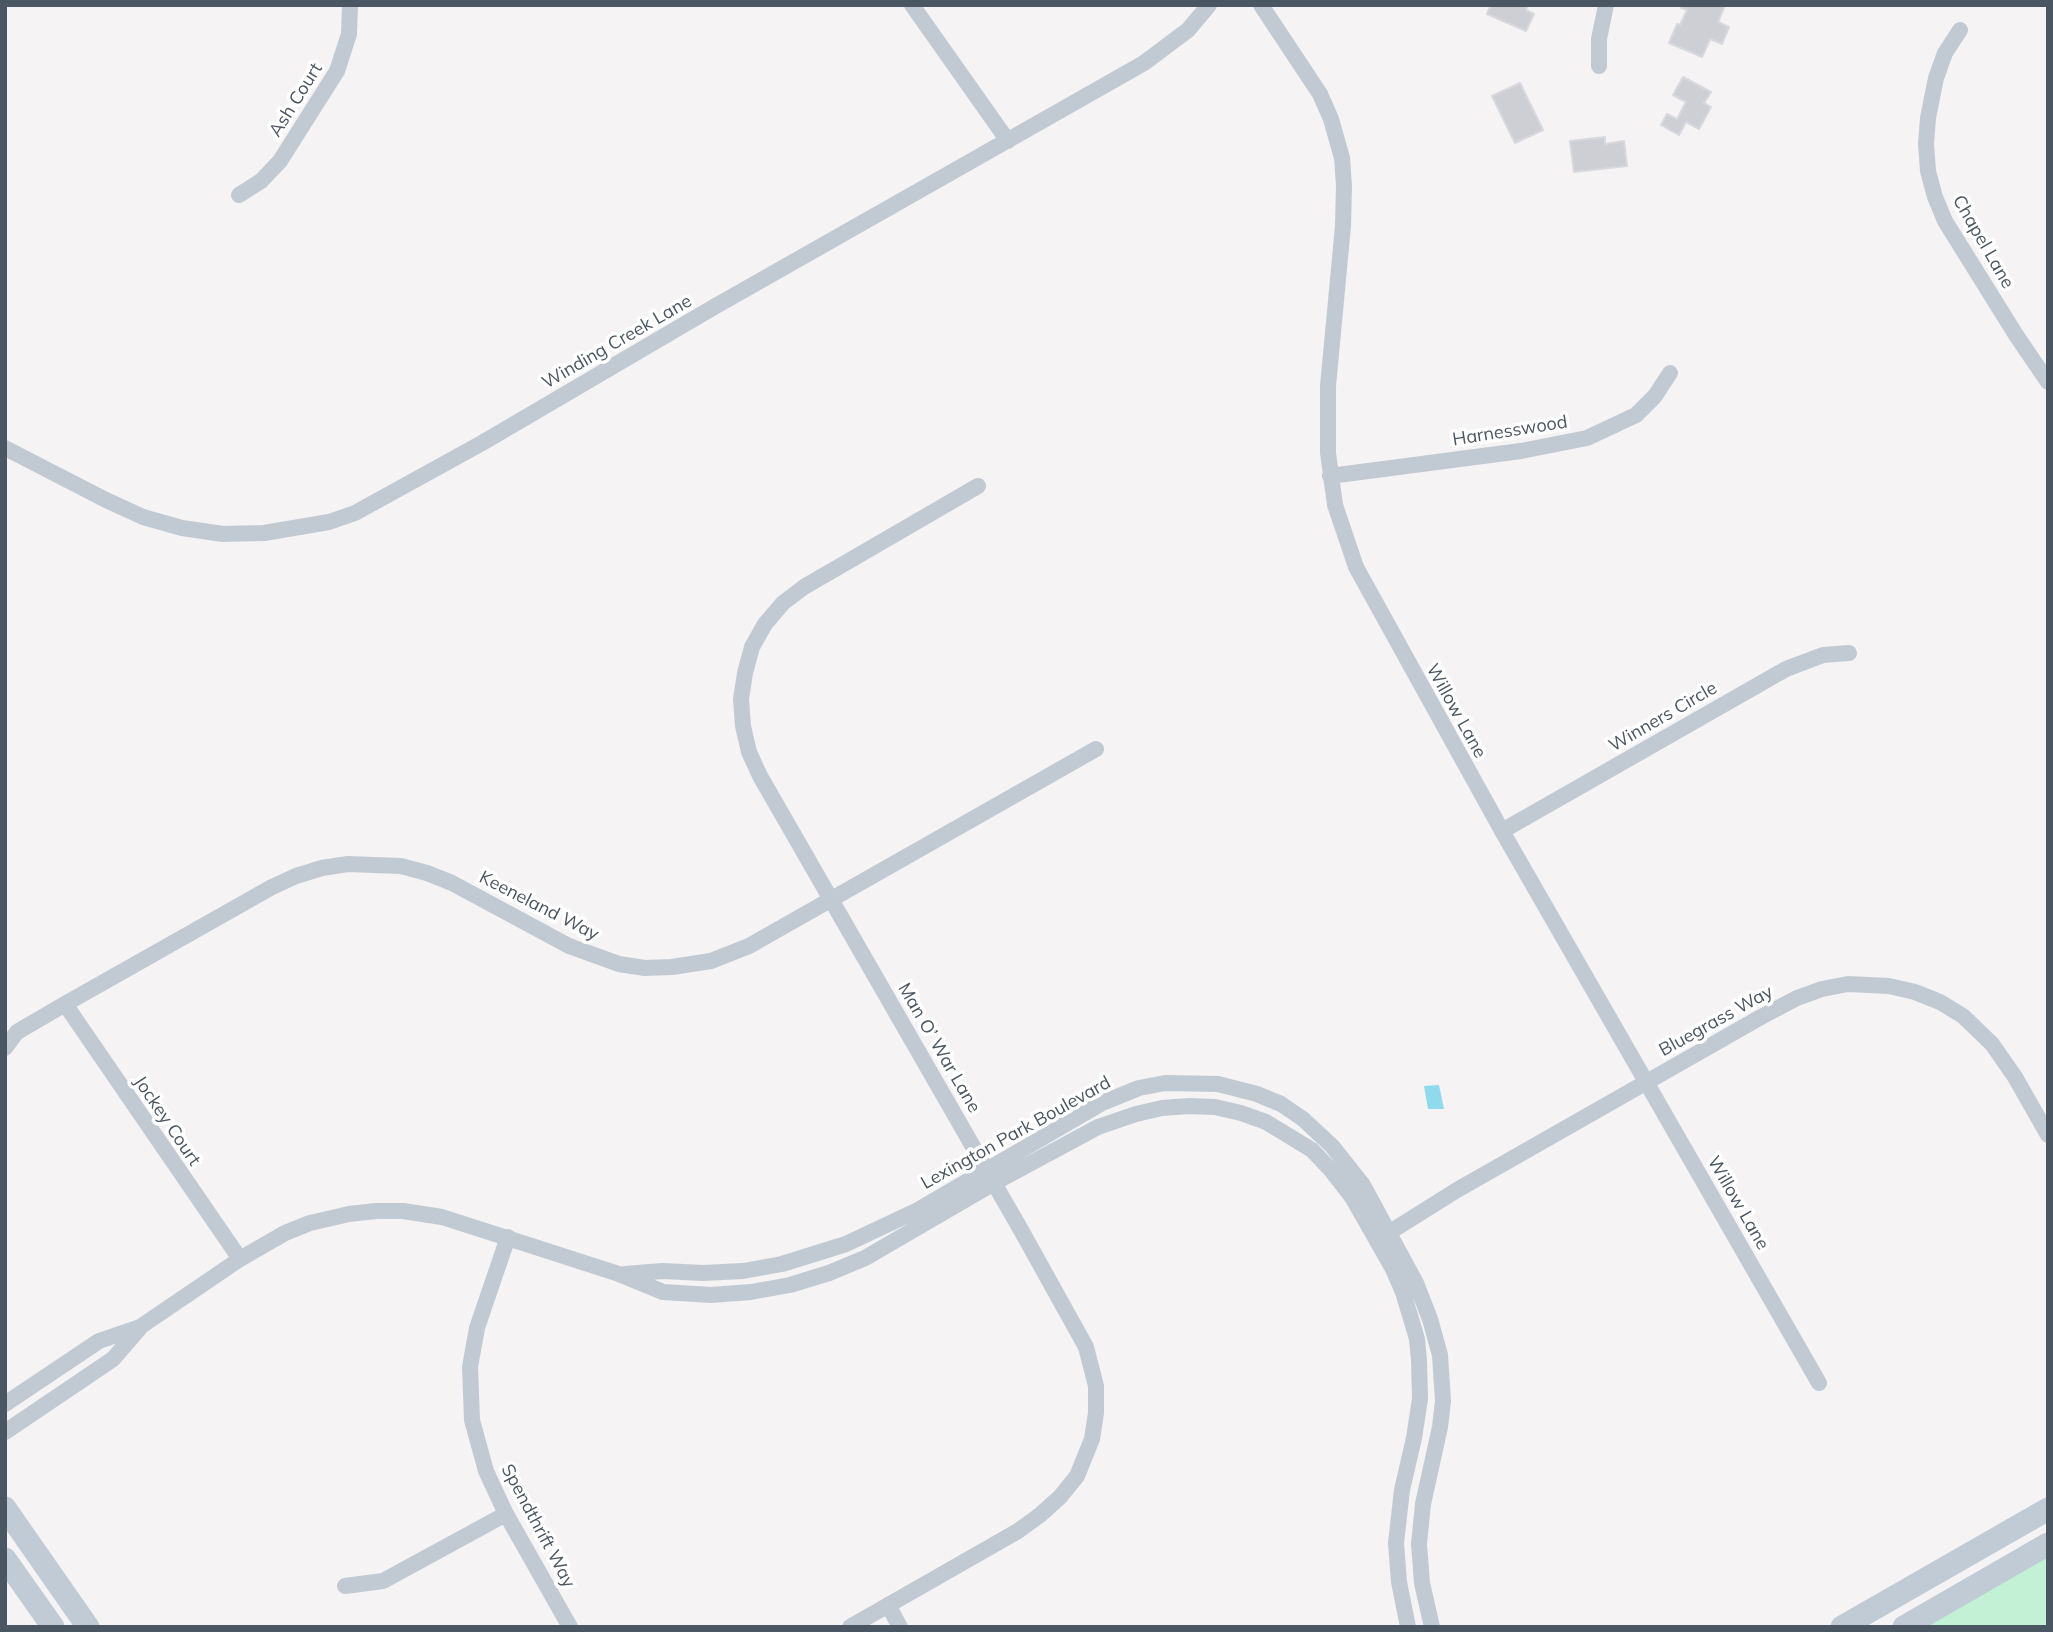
<!DOCTYPE html>
<html>
<head>
<meta charset="utf-8">
<style>
	body { margin:0 }
	#map { position:relative; width:2053px; height:1632px; overflow:hidden; background:#f5f3f3; font-family:Mulish,sans-serif }
	canvas { display:block }
	.frame { position:absolute; inset:0; border:7px solid #4a5661; pointer-events:none }
</style>
</head>
<body>
<div id="map">
<canvas width="2053" height="1632"></canvas>
<div class="frame"></div>
</div>
<script>
const context = document.querySelector('canvas').getContext('2d');
context.lineJoin = 'round';
function fillPath(path, color) {
  context.fillStyle = color;
  context.fill(path, 'evenodd');
}
function poly(rows) {
  const path = new Path2D();
  for (const r of rows) {
    path.moveTo(r[0], r[1]);
    for (let i = 2; i < r.length; i += 2) path.lineTo(r[i], r[i + 1]);
  }
  return path;
}
function trace(path, color, width, dash) {
  context.strokeStyle = color;
  context.lineWidth = width;
  context.lineCap = dash ? 'butt' : 'round';
  context.setLineDash(dash || []);
  context.stroke(path);
}
function label(font, color, halo, rows, align = 'center') {
  context.font = font + ' Mulish,sans-serif';
  context.lineWidth = 7;
  context.setLineDash([]);
  context.textBaseline = 'middle';
  context.strokeStyle = halo;
  context.fillStyle = color;
  for (const [text, x, y, turn = 0] of rows) {
    context.save();
    context.translate(x, y);
    context.rotate((+turn || 0) * Math.PI / 180);
    context.textAlign = isNaN(turn) ? turn : align;
    if (halo) context.strokeText(text, 0, 0);
    context.fillText(text, 0, 0);
    context.restore();
  }
}
fillPath(poly([
	[2048,1544,2048,1627,1915,1627]
]), '#c3f1d5');
fillPath(poly([
	[1439,1085,1444,1109,1428,1109,1424,1086]
]), '#90daee');
const building = poly([
	[1491,5,1528,5,1526,10,1534,14,1526,31,1487,14,1491,5],
	[1682,5,1725,5,1718,22,1729,27,1722,44,1710,39,1702,57,1669,43,1677,24,1680,25,1687,10,1681,8,1682,5],
	[1683,77,1711,92,1704,103,1711,107,1699,129,1686,122,1679,135,1661,125,1667,114,1677,119,1686,102,1673,95,1683,77],
	[1520,83,1543,130,1515,143,1492,96,1520,83],
	[1605,137,1605,144,1624,141,1627,166,1574,172,1570,141,1605,137]
]);
fillPath(building, '#cdcfd5');
trace(building, '#d7d9de', 2);
trace(poly([
	[912,5,1008,141],
	[1261,5,1320,94,1331,119,1342,158,1344,186,1343,226,1328,386,1328,453,1335,505,1356,567,1502,831,1819,1383],
	[1960,30,1945,53,1936,78,1928,118,1926,144,1928,171,1935,197,1945,221,2016,335,2048,382],
	[1599,66,1599,39,1606,5],
	[239,195,261,181,280,161,337,71,349,34,350,5],
	[5,448,106,500,143,517,182,528,223,534,264,533,329,522,355,513,482,443,714,307,1144,63,1188,30,1209,5],
	[1330,476,1521,451,1587,438,1636,415,1655,396,1670,373],
	[1502,831,1786,669,1823,655,1849,653],
	[65,1004,240,1259],
	[5,1048,17,1032,65,1004,272,887,296,876,322,868,348,864,401,866,427,873,452,883,569,946,619,964,645,968,672,967,711,961,749,946,1096,749],
	[508,1237,477,1328,470,1367,472,1420,486,1471,506,1514,570,1627],
	[1382,1237,1457,1190,1761,1017,1797,998,1822,989,1848,984,1889,986,1915,992,1940,1002,1963,1016,1992,1044,2015,1077,2048,1135],
	[625,1274,663,1271,703,1273,743,1271,782,1264,846,1244,918,1210,1102,1103,1139,1088,1165,1083,1218,1084,1257,1094,1281,1104,1303,1119,1332,1146,1363,1185,1416,1283,1430,1319,1440,1355,1443,1401,1440,1427,1423,1504,1419,1544,1422,1583,1432,1627],
	[5,1404,99,1341,140,1327,240,1259,285,1233,310,1223,349,1214,376,1211,403,1211,442,1217,619,1274,663,1292,711,1295,751,1292,790,1285,829,1273,865,1258,994,1183,1098,1127,1136,1114,1162,1108,1189,1106,1215,1107,1241,1113,1266,1122,1312,1150,1331,1170,1352,1197,1393,1269,1403,1292,1417,1339,1419,1360,1420,1399,1414,1438,1402,1490,1396,1543,1399,1582,1408,1627],
	[5,1432,113,1359,139,1329],
	[345,1586,383,1581,506,1514],
	[888,1605,900,1627],
	[850,1627,1018,1531,1040,1515,1060,1497,1077,1476,1092,1439,1096,1413,1096,1386,1086,1347,1021,1230,760,776,749,752,743,726,741,699,745,673,752,647,765,624,783,603,804,587,978,486]
]), '#c1cad2', 16);
trace(poly([
	[5,1508,88,1627],
	[5,1559,53,1627],
	[1842,1627,2048,1509],
	[1904,1627,2048,1544]
]), '#c1cbd6', 23);
label('18px', '#4a5661', '#fff', [
	["Ash Court",296,100,-58],
	["Chapel Lane",1983,242,60],
	["Winding Creek Lane",617,342,-30],
	["Harnesswood",1510,431,-9],
	["Willow Lane",1456,711,61],
	["Winners Circle",1663,717,-30],
	["Keeneland Way",539,906,27],
	["Bluegrass Way",1716,1021,-29],
	["Man O’ War Lane",939,1048,60],
	["Jockey Court",167,1121,56],
	["Lexington Park Boulevard",1016,1133,-29],
	["Willow Lane",1738,1203,60],
	["Spendthrift Way",538,1526,62]
]);
</script>
</body>
</html>
